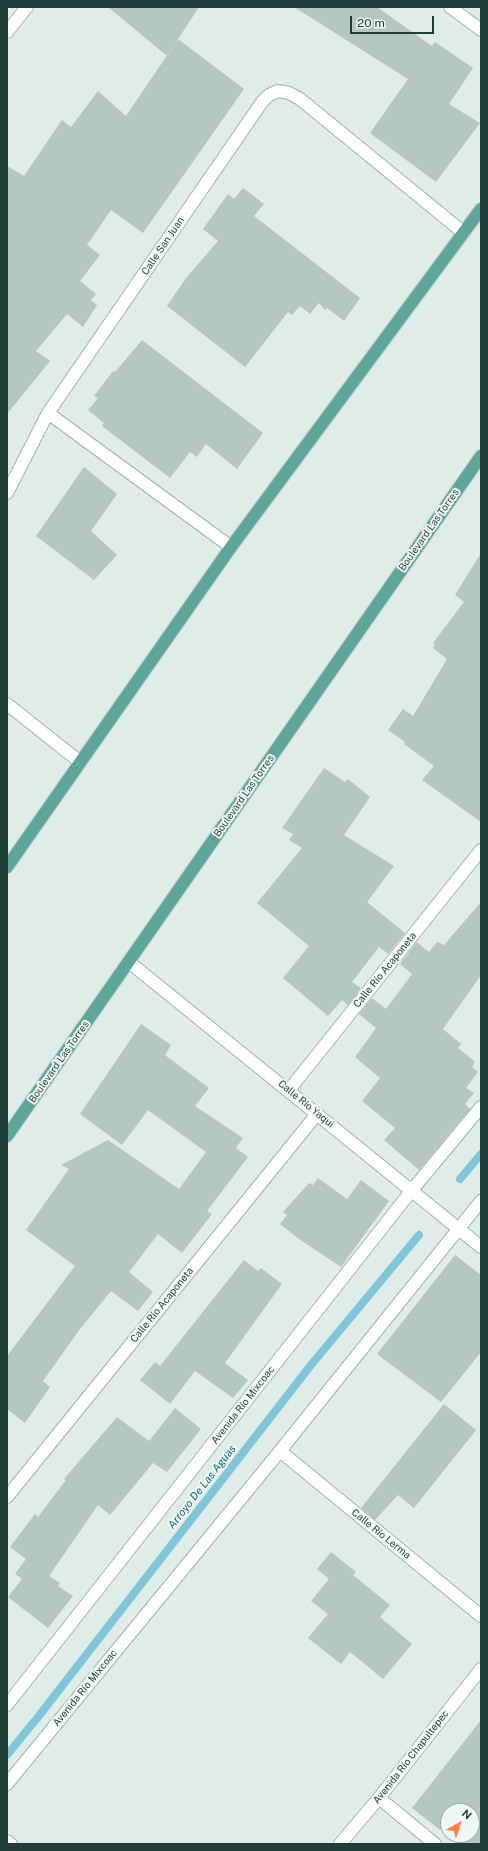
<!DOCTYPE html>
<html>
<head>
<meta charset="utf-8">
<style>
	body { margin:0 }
	#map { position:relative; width:488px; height:1851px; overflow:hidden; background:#dfece7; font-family:"Public Sans",sans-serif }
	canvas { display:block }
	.frame { position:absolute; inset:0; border:8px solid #1e3e37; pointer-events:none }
	.north { position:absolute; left:440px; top:1803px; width:40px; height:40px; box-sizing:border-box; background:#f0f8f5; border:1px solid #9caea9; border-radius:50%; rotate:39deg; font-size:11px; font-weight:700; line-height:16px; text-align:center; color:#1e3e37 }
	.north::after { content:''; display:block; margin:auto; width:14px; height:18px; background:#ff804a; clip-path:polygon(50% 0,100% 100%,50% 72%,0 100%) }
	.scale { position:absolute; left:350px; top:16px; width:84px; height:18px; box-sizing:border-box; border:2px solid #1e3e37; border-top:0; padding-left:5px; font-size:12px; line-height:14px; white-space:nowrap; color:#1e3e37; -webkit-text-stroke:3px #f0f8f5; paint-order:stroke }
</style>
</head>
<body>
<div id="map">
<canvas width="488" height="1851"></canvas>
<div class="frame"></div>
<div class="north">N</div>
<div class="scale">20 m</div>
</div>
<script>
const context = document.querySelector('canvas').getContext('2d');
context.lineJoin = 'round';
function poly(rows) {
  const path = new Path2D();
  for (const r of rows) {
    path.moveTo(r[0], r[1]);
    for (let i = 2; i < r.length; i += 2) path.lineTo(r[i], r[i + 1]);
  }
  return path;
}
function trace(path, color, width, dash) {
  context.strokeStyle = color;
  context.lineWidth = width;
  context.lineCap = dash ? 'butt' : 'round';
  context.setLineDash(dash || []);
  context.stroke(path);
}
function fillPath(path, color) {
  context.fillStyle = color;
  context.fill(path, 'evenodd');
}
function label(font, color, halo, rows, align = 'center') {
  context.font = font + ' "Public Sans",sans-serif';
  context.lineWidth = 4;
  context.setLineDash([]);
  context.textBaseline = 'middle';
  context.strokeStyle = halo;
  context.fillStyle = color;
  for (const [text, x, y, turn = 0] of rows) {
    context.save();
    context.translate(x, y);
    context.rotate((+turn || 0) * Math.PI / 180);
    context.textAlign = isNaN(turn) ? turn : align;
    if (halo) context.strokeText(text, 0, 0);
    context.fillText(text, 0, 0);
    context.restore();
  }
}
trace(poly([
	[460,1179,481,1154],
	[7,1755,38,1717,311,1365,419,1235]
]), '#80c6d8', 8);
fillPath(poly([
	[108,7,199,7,167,56],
	[294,7,377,7,432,46,435,42,473,68,449,104,480,123,436,182,370,133,408,79],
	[178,39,244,89,143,233,111,210,87,245,100,255,80,281,96,294,91,300,97,305,83,327,67,314,36,351,50,361,7,414,7,166,24,176,62,120,71,127,98,91,126,116],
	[243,188,264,204,254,216,360,298,344,321,327,308,325,310,319,303,310,314,300,306,292,315,288,312,245,367,167,306,186,278,218,241,203,229,228,194,234,199],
	[142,340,263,433,237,469,206,444,197,457,190,452,170,478,102,426,104,423,88,410,98,398,94,396,113,371,115,372],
	[84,467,117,494,91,531,117,555,94,580,36,536],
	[481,553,481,822,422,780,434,766,404,744,405,742,388,730,403,709,413,716,447,659,433,648,435,644,433,643,464,602,455,595],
	[324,768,345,782,348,779,370,797,344,835,394,866,367,902,405,933,388,954,379,947,352,982,361,988,348,1005,342,1000,328,1016,283,978,309,946,257,903,302,848,289,840,293,834,282,828],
	[481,902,481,975,443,1029,461,1044,458,1048,475,1062,472,1067,478,1072,466,1088,474,1093,465,1104,470,1109,419,1170,384,1140,395,1128,362,1101,380,1078,355,1057,376,1028,359,1014,372,998,386,1009,412,974,400,964,417,942,429,952,437,942,444,945],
	[141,1024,171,1045,165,1055,209,1088,195,1106,243,1138,236,1148,248,1157,207,1211,212,1214,182,1253,158,1234,129,1272,153,1292,138,1311,111,1291,80,1329,43,1381,50,1387,25,1423,7,1409,7,1356,75,1266,26,1230,69,1169,61,1165,108,1140,179,1189,206,1152,148,1110,122,1145,80,1114],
	[318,1178,347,1199,361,1180,389,1201,341,1267,299,1239,280,1224,287,1215,283,1212,309,1183,313,1185],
	[455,1255,481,1275,481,1352,441,1402,377,1354],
	[244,1260,258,1271,261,1268,282,1284,225,1363,248,1380,233,1398,195,1371,170,1404,140,1380,155,1362,160,1366],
	[444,1404,476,1430,414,1508,398,1495,375,1520,361,1508],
	[175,1408,201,1429,167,1472,153,1463,110,1515,98,1505,49,1576,60,1583,58,1586,73,1596,48,1628,8,1597,22,1579,15,1574,26,1559,10,1547,35,1514,38,1517,66,1480,64,1479,117,1417,149,1441],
	[331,1552,356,1572,353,1575,390,1605,380,1617,412,1644,383,1679,350,1652,341,1664,308,1638,328,1614,311,1601,329,1579,317,1569],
	[481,1720,481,1844,459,1844,448,1835,472,1835,472,1811,448,1811,448,1835,441,1829,440,1830,412,1808]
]), '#b4c7c0');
const street = poly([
	[450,7,481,30],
	[7,32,27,7],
	[48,413,231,547],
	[7,493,48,413,262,102,269,95,278,91,289,93,300,99,464,233],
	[7,704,80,762],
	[129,962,481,1247],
	[289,1090,481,850],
	[280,1451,481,1616],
	[7,1497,317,1114],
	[7,1705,412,1190,481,1107],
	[7,1784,280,1451,481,1201],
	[379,1798,435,1844],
	[7,1841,11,1844],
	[340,1844,379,1798,481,1669]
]);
const primary = poly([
	[7,867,231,547,481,209],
	[7,1136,481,456]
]);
trace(street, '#a1b4af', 14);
trace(primary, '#c0c9c7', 14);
trace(street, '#fff', 12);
trace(primary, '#5ea798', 12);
label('10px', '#1e3e37', '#f0f8f5', [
	["Calle San Juan",163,246,-56],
	["Boulevard Las Torres",429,530,-55],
	["Boulevard Las Torres",244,796,-55],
	["Calle Río Acaponeta",385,970,-51],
	["Boulevard Las Torres",59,1062,-55],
	["Calle Río Yaqui",306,1104,39],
	["Calle Río Acaponeta",162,1305,-51],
	["Avenida Río Mixcoac",243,1405,-52],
	["Calle Río Lerma",381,1534,39],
	["Avenida Río Mixcoac",85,1688,-51],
	["Avenida Río Chapultepec",411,1757,-52]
]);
label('italic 11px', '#126880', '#f0f8f5', [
	["Arroyo De Las Aguas",202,1487,-52]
]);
</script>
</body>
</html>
